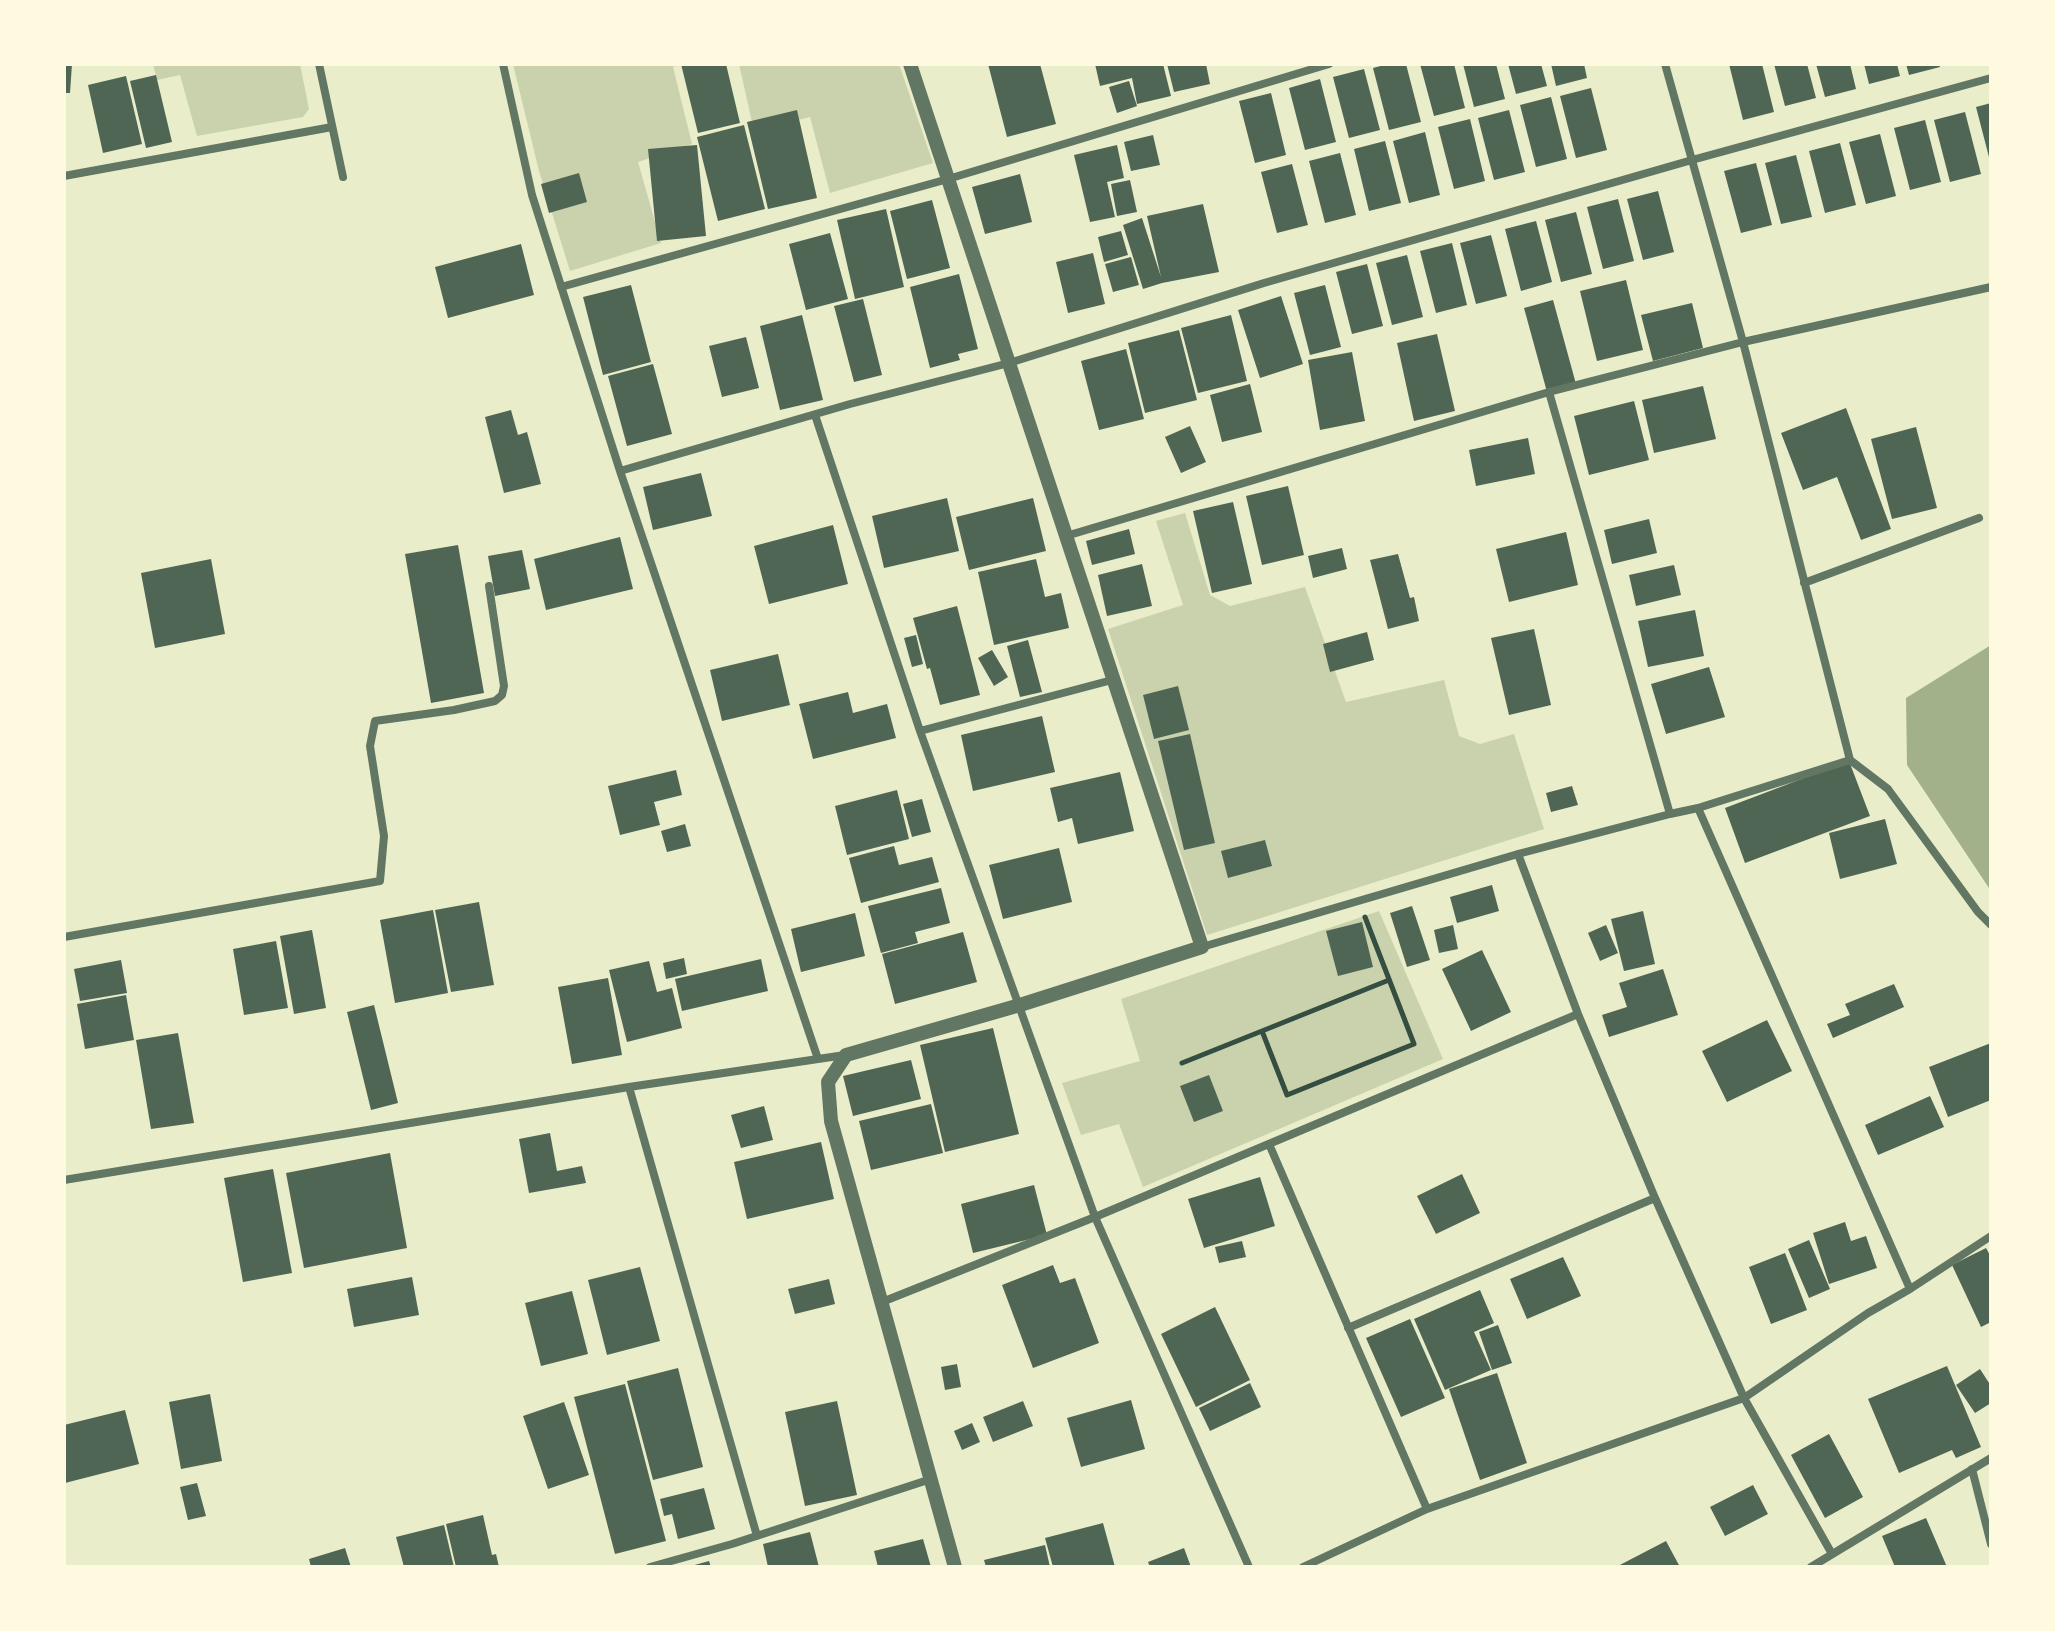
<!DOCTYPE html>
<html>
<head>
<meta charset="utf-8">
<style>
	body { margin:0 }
	#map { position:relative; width:2055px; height:1631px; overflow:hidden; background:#e9edc9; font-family:"Source Sans 3",sans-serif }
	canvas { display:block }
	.frame { position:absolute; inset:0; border:66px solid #fefae0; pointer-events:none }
</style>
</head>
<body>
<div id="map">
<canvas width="2055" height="1631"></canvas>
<div class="frame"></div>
</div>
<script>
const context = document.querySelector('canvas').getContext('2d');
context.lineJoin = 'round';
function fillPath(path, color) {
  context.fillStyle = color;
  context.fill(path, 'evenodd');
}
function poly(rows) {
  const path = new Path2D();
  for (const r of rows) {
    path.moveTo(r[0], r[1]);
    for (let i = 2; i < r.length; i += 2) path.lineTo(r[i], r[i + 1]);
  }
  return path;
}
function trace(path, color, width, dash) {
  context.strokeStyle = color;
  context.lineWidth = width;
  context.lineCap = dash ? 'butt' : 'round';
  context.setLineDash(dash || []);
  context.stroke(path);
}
fillPath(poly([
	[153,64,300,64,309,109,303,117,197,136,180,75,157,80],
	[513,64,682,64,673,67,692,144,638,162,661,243,570,271,539,171],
	[739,64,899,64,933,163,830,193,810,117,754,131],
	[1185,513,1210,595,1230,606,1305,587,1346,702,1444,680,1459,736,1480,744,1514,734,1544,829,1207,935,1108,629,1183,605,1156,521],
	[1379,911,1443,1059,1143,1187,1119,1124,1081,1135,1062,1083,1140,1061,1121,999]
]), '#cad2ad');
fillPath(poly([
	[1991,645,1991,891,1907,765,1906,698]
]), '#a3b18a');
fillPath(poly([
	[64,64,72,64,70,93,64,93],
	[681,64,726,64,740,123,698,133],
	[988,64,1040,64,1056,124,1007,137],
	[1095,64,1163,64,1171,96,1137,104,1132,78,1100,86],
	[1167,64,1206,64,1210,84,1174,92],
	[1388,64,1406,64,1421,122,1389,130,1373,68],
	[1420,64,1454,64,1465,108,1434,116],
	[1463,64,1496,64,1505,99,1474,107],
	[1508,64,1541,64,1547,86,1516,94],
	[1551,64,1584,64,1587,78,1556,86],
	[1729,64,1762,64,1774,112,1743,120],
	[1774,64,1807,64,1816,98,1785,106],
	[1816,64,1850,64,1856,89,1825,97],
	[1864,64,1897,64,1900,76,1869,84],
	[1906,64,1939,64,1940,67,1909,75],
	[1364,69,1380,130,1349,138,1333,77],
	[156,75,172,142,146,148,130,81],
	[126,76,142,144,103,153,88,85],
	[1320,79,1336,142,1305,150,1289,88],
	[1129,81,1137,106,1117,113,1109,87],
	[1591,88,1607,150,1576,158,1560,96],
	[1271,93,1286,155,1255,163,1239,101],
	[1551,97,1567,159,1536,167,1520,105],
	[1991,103,1991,161,1990,161,1976,107],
	[797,110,817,198,768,209,747,122],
	[1509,110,1525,172,1494,180,1478,118],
	[1965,112,1981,174,1950,182,1934,120],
	[1470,119,1485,181,1454,189,1438,127],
	[1925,120,1941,182,1910,190,1894,128],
	[744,125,765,209,718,221,697,137],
	[1425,132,1440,195,1409,203,1393,141],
	[1880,134,1896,196,1866,204,1849,142],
	[1153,135,1160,165,1131,171,1124,142],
	[1385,141,1401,203,1369,211,1354,149],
	[1840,143,1856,205,1825,213,1809,151],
	[697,145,706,236,657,241,648,149],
	[1117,145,1124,178,1107,182,1115,217,1090,222,1074,155],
	[1340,153,1356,215,1325,223,1309,161],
	[1796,155,1812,217,1781,224,1765,163],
	[1756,163,1772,225,1741,233,1724,171],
	[1292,164,1308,225,1277,233,1261,172],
	[579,173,587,202,549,213,541,184],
	[1020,174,1032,222,985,234,972,187],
	[1130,180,1137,212,1117,216,1111,184],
	[1658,191,1674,252,1643,260,1627,199],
	[1618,199,1634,261,1603,269,1587,207],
	[932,200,950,268,907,279,890,211],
	[1203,204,1219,272,1162,283,1143,289,1123,225,1142,218,1161,277,1147,216],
	[886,209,904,287,855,299,837,220],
	[1576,212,1592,274,1561,282,1545,220],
	[1536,221,1552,282,1521,291,1505,229],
	[1121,231,1128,255,1104,262,1098,237],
	[830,233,848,299,806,310,789,244],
	[1491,235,1507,296,1476,304,1460,243],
	[1452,243,1467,305,1436,313,1420,251],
	[521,244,534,295,448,318,435,267],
	[1093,253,1105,304,1068,313,1056,262],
	[1407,255,1423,317,1392,325,1376,263],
	[1131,257,1139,285,1113,292,1105,264],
	[1367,264,1383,326,1352,334,1336,272],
	[959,274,978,349,958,354,960,360,930,368,910,287],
	[1626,280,1643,350,1597,361,1580,291],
	[631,285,651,362,603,375,583,297],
	[1325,285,1341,347,1310,355,1294,293],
	[1281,296,1303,364,1260,378,1238,310],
	[863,299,882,375,854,382,834,306],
	[1553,300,1576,384,1547,392,1524,308],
	[1692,303,1703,348,1653,361,1641,315],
	[802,315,823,400,780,410,760,326],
	[1231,315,1247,381,1198,393,1181,328],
	[1179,330,1197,400,1145,413,1128,343],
	[1437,334,1455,411,1414,421,1397,343],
	[746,337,759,388,722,397,709,346],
	[1126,349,1144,419,1099,430,1081,361],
	[1352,352,1365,421,1320,430,1308,360],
	[653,364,672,434,627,446,608,376],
	[1250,384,1262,432,1222,442,1210,395],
	[1703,386,1716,439,1654,453,1642,400],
	[1634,401,1649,460,1589,475,1574,416],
	[1846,408,1891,529,1861,540,1837,477,1803,490,1781,433],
	[511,410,518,435,527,432,541,484,504,493,485,417],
	[1190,426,1206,462,1181,473,1165,437],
	[1916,427,1937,508,1892,519,1871,439],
	[1528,438,1535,474,1476,486,1469,450],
	[701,473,712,516,653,530,643,487],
	[1288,486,1304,555,1262,565,1246,496],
	[947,498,959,551,884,568,872,516],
	[1033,498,1046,551,969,570,956,517],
	[1233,502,1252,584,1212,593,1193,511],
	[1649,519,1657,553,1612,564,1604,530],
	[833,525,848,584,769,604,754,546],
	[1129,529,1135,554,1092,565,1086,541],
	[1566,532,1578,585,1509,602,1496,549],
	[620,537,633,589,546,610,534,559],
	[458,545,484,693,431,703,405,554],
	[1342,548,1347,569,1313,578,1308,556],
	[522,550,530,589,495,596,488,556],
	[1398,554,1410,598,1414,597,1419,621,1388,629,1370,560],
	[211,559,225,634,155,648,141,573],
	[1036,559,1045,597,1061,593,1069,628,994,645,978,572],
	[1142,564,1152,606,1107,616,1098,575],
	[1674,565,1681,595,1636,606,1629,575],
	[957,606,980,695,940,705,930,668,927,669,913,618],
	[1695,610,1704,656,1648,667,1638,621],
	[1534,629,1551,705,1509,715,1491,638],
	[1367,632,1374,660,1330,672,1323,644],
	[916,635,923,664,912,667,904,638],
	[1028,640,1042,692,1020,697,1007,646],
	[992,650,1008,677,994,686,978,658],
	[778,654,790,705,722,721,710,670],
	[1709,667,1725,717,1666,734,1651,684],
	[1178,686,1189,730,1154,739,1143,695],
	[848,692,853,713,887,704,896,738,813,759,799,704],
	[1042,716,1055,772,973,791,961,735],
	[1190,734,1215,843,1184,850,1158,741],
	[1849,761,1870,816,1745,863,1725,808],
	[676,770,682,795,654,802,660,825,620,835,608,786],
	[1120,772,1134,831,1078,844,1072,818,1058,822,1050,788],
	[1572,786,1578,805,1551,812,1546,793],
	[897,790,909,839,847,855,835,806],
	[922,799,931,832,912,837,903,804],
	[1885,819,1897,864,1840,879,1829,833],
	[685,824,691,846,667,852,661,831],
	[1265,840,1272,866,1228,878,1221,851],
	[894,846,899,865,932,857,939,882,861,903,849,858],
	[1059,848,1072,902,1003,919,989,865],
	[1492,885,1499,911,1457,923,1450,897],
	[941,888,950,923,915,932,918,943,881,953,868,906],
	[479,902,494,985,451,992,435,910],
	[1412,906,1430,960,1407,967,1390,913],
	[433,910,448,993,395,1003,380,920],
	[1643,911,1655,964,1624,971,1611,919],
	[855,913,865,956,801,972,791,929],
	[1362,922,1373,967,1338,976,1326,931],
	[1453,925,1458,949,1439,953,1434,930],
	[1606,925,1618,953,1600,961,1588,933],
	[312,930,326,1008,294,1014,280,936],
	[963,932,977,982,895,1004,882,954],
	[276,941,288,1008,244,1015,233,949],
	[1482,950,1511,1012,1471,1031,1442,969],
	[684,958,687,974,666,979,663,963],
	[761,959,768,991,682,1011,675,979],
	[121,960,127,993,80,1001,74,969],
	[649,961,657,992,672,988,682,1028,627,1042,609,970],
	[1663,969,1678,1015,1609,1037,1602,1015,1627,1007,1619,983],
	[608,978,622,1055,572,1064,558,987],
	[1894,984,1904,1007,1833,1038,1827,1024,1850,1015,1845,1004],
	[126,995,134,1040,85,1049,77,1004],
	[374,1005,398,1103,371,1110,347,1012],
	[1767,1020,1792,1071,1727,1102,1702,1051],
	[993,1028,1019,1134,945,1152,920,1045],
	[178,1033,194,1123,151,1129,136,1040],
	[1991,1043,1991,1100,1948,1117,1929,1067],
	[911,1060,921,1099,853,1116,843,1076],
	[1209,1075,1223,1111,1194,1122,1180,1086],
	[1930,1096,1944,1127,1878,1155,1865,1125],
	[931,1104,943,1153,871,1170,859,1121],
	[764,1106,773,1140,741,1148,731,1115],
	[550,1133,557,1171,582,1166,586,1183,529,1193,519,1139],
	[821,1142,834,1199,747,1219,734,1162],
	[390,1153,407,1248,304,1268,286,1173],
	[273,1169,292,1273,243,1282,224,1178],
	[1462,1174,1480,1213,1436,1234,1417,1196],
	[1260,1177,1275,1226,1204,1248,1188,1199],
	[1034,1185,1047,1235,973,1253,961,1204],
	[1845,1222,1851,1241,1866,1236,1877,1268,1829,1284,1813,1233],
	[1809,1240,1830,1289,1809,1298,1788,1249],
	[1242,1241,1246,1257,1219,1263,1215,1247],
	[1986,1248,1991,1257,1991,1322,1981,1327,1952,1265],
	[1785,1253,1807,1310,1771,1324,1749,1267],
	[1563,1257,1581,1296,1527,1319,1510,1279],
	[1053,1265,1060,1283,1075,1278,1099,1343,1033,1368,1002,1285],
	[640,1267,660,1341,607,1355,588,1280],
	[412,1277,419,1315,354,1327,347,1289],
	[829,1279,835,1304,795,1314,788,1289],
	[1480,1290,1494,1323,1474,1332,1491,1370,1445,1390,1414,1319],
	[572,1291,588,1354,541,1366,525,1303],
	[1215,1307,1250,1380,1196,1407,1161,1334],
	[1410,1319,1445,1398,1401,1417,1366,1338],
	[1498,1325,1512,1363,1492,1370,1479,1332],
	[957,1364,961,1387,945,1390,941,1367],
	[1947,1366,1981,1447,1956,1458,1952,1450,1899,1473,1868,1399],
	[678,1368,703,1467,653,1480,627,1381],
	[1980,1369,1991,1386,1991,1403,1975,1413,1956,1385],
	[1497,1373,1527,1463,1480,1480,1449,1389],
	[1250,1383,1261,1407,1210,1431,1199,1408],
	[625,1384,666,1541,615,1554,574,1397],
	[210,1394,222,1461,181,1469,169,1402],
	[1131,1400,1145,1449,1081,1467,1067,1418],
	[837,1401,857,1495,805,1506,785,1412],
	[1023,1401,1033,1426,993,1442,983,1417],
	[564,1402,589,1475,548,1489,523,1416],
	[125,1410,139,1464,65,1483,64,1425],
	[972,1423,980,1442,962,1450,954,1431],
	[1829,1434,1863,1497,1825,1518,1791,1455],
	[197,1483,206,1516,188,1520,180,1487],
	[1753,1485,1768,1514,1725,1536,1710,1507],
	[704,1488,715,1529,678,1539,672,1514,664,1516,660,1499],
	[483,1515,492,1555,496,1554,499,1567,456,1567,446,1524],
	[1926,1518,1947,1567,1895,1567,1882,1536],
	[1103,1523,1115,1567,1053,1567,1045,1538],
	[444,1525,454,1567,404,1567,396,1537],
	[810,1532,819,1567,768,1567,763,1544],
	[923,1539,931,1567,878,1567,874,1551],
	[1666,1541,1680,1567,1616,1567],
	[1045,1545,1050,1567,986,1567,984,1560],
	[345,1548,351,1567,311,1567,309,1559],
	[1184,1548,1191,1567,1150,1567,1148,1562],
	[709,1561,711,1567,691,1567,691,1566]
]), '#4f6655');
trace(poly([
	[1365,917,1414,1044,1287,1095,1262,1031,1389,980],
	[1182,1063,1262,1031]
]), '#344e41', 5);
trace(poly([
	[319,64,343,177],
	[503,64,532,195,620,471,818,1059],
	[1665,64,1743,342,1850,760],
	[64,176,332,127],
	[561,287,948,179,1329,64],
	[1549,392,1670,814],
	[815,415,920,731],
	[620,471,850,404,1009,363,1264,283,1692,160,1991,78],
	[1066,536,1549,392,1743,342,1991,287],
	[1804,583,1979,518],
	[1112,680,920,731,1095,1217,1578,1014],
	[1698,808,1850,760,1888,789,1978,912,1991,925],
	[1518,854,1578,1014,1655,1198,1744,1398,1832,1554],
	[64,937,380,881,384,836,370,746,375,721,454,710,495,701,502,695,504,686,489,586],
	[1202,947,1518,854,1670,814,1698,808,1910,1289],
	[629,1087,757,1536],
	[1269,1144,1427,1509],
	[64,1180,629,1087,845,1055],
	[882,1302,1095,1217,1249,1567],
	[1348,1328,1655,1198],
	[1972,1469,1991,1544],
	[650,1567,732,1544,931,1479],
	[1303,1567,1427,1509,1744,1398,1868,1313,1910,1289,1991,1236],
	[1811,1567,1991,1458]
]), '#617663', 8);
trace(poly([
	[910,64,1202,947,1020,1005,846,1055,828,1082,831,1121,955,1567]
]), '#617663', 14);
</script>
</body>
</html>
